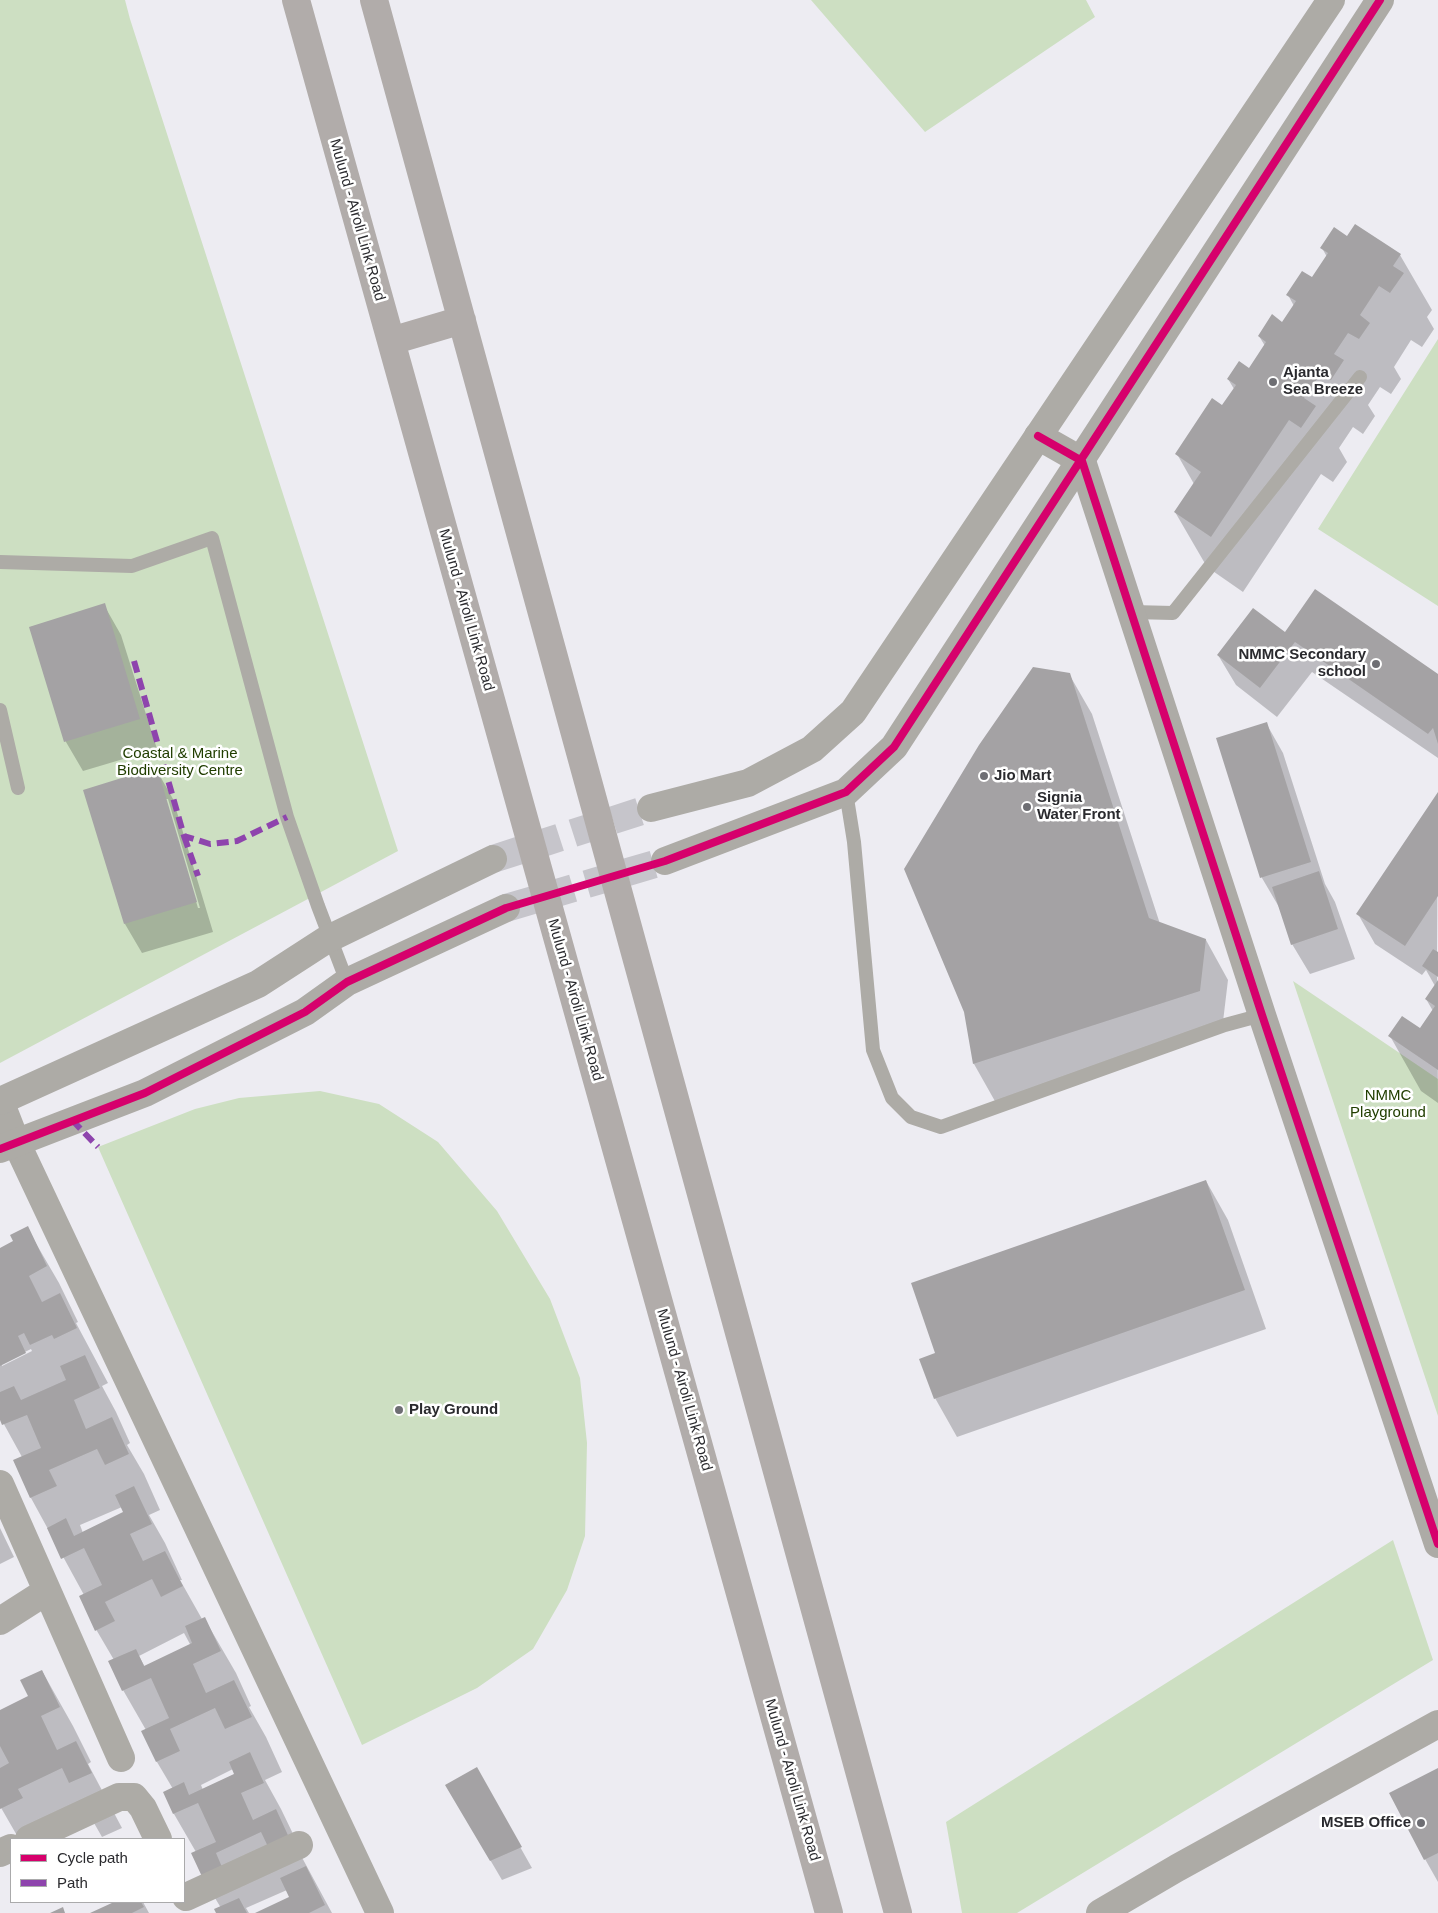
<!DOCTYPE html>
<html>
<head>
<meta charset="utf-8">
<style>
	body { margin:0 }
	#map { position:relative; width:1438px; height:1913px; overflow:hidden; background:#edecf2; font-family:Arial,sans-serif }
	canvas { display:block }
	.legend { position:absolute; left:10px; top:1838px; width:175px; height:65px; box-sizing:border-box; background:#fff; border:1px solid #aaaaab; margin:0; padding:6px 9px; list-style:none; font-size:15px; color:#2a2a2e }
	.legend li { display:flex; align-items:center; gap:10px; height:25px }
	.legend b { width:25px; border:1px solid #aaaaab }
</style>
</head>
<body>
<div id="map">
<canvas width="1438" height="1913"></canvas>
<ul class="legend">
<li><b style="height:6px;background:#d6006c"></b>Cycle path</li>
<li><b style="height:6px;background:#8e44ad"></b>Path</li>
</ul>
</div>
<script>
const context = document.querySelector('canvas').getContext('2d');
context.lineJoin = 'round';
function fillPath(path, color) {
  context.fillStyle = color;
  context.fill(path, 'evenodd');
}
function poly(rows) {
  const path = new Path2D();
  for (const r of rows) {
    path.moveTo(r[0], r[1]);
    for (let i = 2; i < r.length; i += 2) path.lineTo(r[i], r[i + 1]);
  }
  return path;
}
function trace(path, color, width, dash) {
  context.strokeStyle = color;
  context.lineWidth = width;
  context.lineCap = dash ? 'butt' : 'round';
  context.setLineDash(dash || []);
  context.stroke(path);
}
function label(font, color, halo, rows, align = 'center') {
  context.font = font + ' Arial,sans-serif';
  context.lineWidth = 5;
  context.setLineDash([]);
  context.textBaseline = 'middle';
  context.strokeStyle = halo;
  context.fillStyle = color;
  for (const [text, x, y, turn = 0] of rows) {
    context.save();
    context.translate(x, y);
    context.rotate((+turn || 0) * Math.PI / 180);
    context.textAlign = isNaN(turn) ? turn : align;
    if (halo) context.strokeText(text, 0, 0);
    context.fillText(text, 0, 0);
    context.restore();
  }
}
fillPath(poly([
	[0,0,125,0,130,19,398,851,0,1063],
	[811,0,1086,0,1095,17,925,132],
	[1438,339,1438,606,1318,529],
	[1293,981,1438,1079,1438,1416],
	[320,1091,379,1104,438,1142,497,1211,550,1299,580,1378,587,1443,585,1536,567,1590,533,1649,477,1688,362,1745,98,1147,195,1109,239,1098],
	[1393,1540,1433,1660,1017,1913,962,1913,946,1822]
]), '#cddfc2');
fillPath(poly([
	[1348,238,1400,255,1432,310,1427,317,1434,329,1422,347,1411,340,1394,367,1401,379,1391,394,1380,387,1368,405,1375,416,1363,434,1353,427,1339,448,1347,462,1333,482,1321,474,1243,592,1207,567,1175,512,1194,484,1177,454,1223,406,1234,389,1228,379,1249,370,1265,346,1259,336,1282,324,1294,306,1288,295,1312,279,1327,257,1322,248],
	[104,605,121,635,157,749,83,771,66,742,31,627],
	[1285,634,1438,675,1438,758,1312,672,1277,717,1236,685,1218,655],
	[1069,674,1092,714,1160,924,1206,940,1228,980,1222,1030,996,1103,974,1064,965,1012],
	[1266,723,1283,753,1325,884,1335,902,1355,959,1310,974,1292,944,1279,907,1262,878,1217,739],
	[156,769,173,799,213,932,142,953,125,924],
	[165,799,168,799,200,908,198,908],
	[1438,795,1437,953,1438,1103,1421,1091,1390,1036,1420,1030,1433,1011,1426,999,1435,986,1426,970,1422,975,1375,944,1358,914],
	[1206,1181,1228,1220,1266,1329,957,1437,935,1398,937,1353],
	[27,1228,59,1283,78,1322,76,1323,108,1383,102,1386,116,1412,130,1443,127,1445,144,1474,160,1510,149,1515,165,1543,182,1580,180,1580,202,1619,204,1618,236,1673,251,1706,249,1707,266,1737,282,1772,265,1780,281,1809,295,1838,292,1839,332,1913,258,1913,291,1898,287,1890,246,1908,249,1913,217,1913,221,1908,206,1883,196,1852,174,1814,165,1792,173,1789,157,1762,146,1730,123,1690,114,1660,97,1631,80,1596,84,1595,31,1498,15,1461,22,1457,0,1417,0,1249,15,1242],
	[31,1349,32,1351,2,1366,2,1363],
	[122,1507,125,1513,83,1533,80,1525],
	[184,1633,191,1646,145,1667,139,1656],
	[233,1769,235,1774,203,1790,201,1785],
	[0,1528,14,1557,0,1564],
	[42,1671,73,1726,91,1762,88,1764,122,1828,102,1837,94,1823,19,1839,0,1806,0,1712,30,1697],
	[476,1769,532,1868,502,1880,446,1785],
	[1438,1769,1438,1882,1425,1859],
	[116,1902,143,1902,149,1913,93,1913]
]), '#0003');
fillPath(poly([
	[1355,224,1401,254,1393,266,1404,273,1390,293,1379,286,1360,315,1370,323,1359,339,1348,333,1334,354,1344,360,1331,380,1321,373,1304,398,1316,406,1301,428,1289,420,1211,537,1174,512,1201,472,1175,454,1212,398,1222,405,1236,385,1227,379,1239,361,1249,368,1266,342,1258,336,1272,314,1282,322,1296,301,1286,295,1302,271,1312,277,1328,253,1320,248,1334,227,1347,236],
	[1315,589,1438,674,1438,744,1433,728,1428,734,1295,642,1260,688,1217,655,1253,608,1285,632],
	[105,603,140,719,64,742,29,627],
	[1033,667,1070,673,1149,918,1206,939,1200,991,973,1064,964,1012,904,869,979,745],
	[1267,722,1311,862,1260,878,1216,738],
	[157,767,197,902,124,924,83,790],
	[1438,792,1438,896,1405,946,1356,914],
	[1319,871,1338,929,1291,945,1272,887],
	[1433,949,1438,952,1438,977,1422,966],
	[1438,980,1438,1070,1388,1036,1402,1016,1420,1028,1435,1006,1425,999],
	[1206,1180,1245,1290,934,1399,919,1359,935,1353,911,1283],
	[28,1226,47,1266,29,1276,42,1302,60,1293,77,1328,54,1339,52,1335,30,1345,24,1333,18,1336,26,1353,0,1366,0,1248,13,1241,10,1235],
	[85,1355,100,1388,74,1400,86,1429,112,1417,129,1454,105,1465,97,1449,49,1470,57,1486,30,1498,13,1460,41,1448,27,1415,2,1425,0,1420,0,1392,14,1386,21,1400,66,1380,60,1366],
	[134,1486,152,1524,130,1534,143,1561,165,1551,183,1586,161,1597,152,1579,105,1602,115,1621,95,1631,79,1596,102,1585,84,1548,61,1559,47,1528,66,1518,74,1536,123,1512,115,1495],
	[205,1617,221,1651,193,1664,206,1693,234,1680,252,1717,225,1729,215,1708,170,1729,180,1751,156,1762,141,1731,169,1718,151,1678,122,1691,108,1661,136,1649,144,1666,192,1643,185,1626],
	[42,1670,60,1707,41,1716,57,1750,76,1741,92,1773,69,1783,62,1768,18,1789,23,1798,0,1809,0,1768,9,1763,0,1746,0,1710,28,1696,20,1680],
	[250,1752,264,1783,241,1793,253,1820,276,1809,292,1844,271,1853,261,1832,216,1853,225,1874,205,1883,191,1853,216,1842,198,1803,173,1814,163,1792,184,1782,189,1795,234,1774,229,1762],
	[477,1767,522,1847,490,1861,445,1785],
	[1438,1768,1438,1853,1424,1860,1389,1793],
	[306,1866,325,1905,309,1913,255,1913,289,1897,280,1878],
	[239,1898,247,1913,216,1913,214,1909],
	[114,1902,141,1902,144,1907,132,1913,90,1913],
	[63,1907,65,1913,50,1913]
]), '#a4a2a4');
trace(poly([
	[493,859,651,808],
	[506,908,665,861]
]), '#c6c5cb', 28, [28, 14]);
trace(poly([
	[0,562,132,566,212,538,287,817,318,906,347,982],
	[1132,612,1173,613,1360,377],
	[0,710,18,788],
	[846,792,854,842,873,1050,892,1098,911,1117,941,1127,1225,1025,1262,1015]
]), '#adaba6', 14);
trace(poly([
	[1038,436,1082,461,1262,1015,1438,1544],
	[0,1101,16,1142,380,1913],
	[0,1484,121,1758],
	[0,1621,47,1591],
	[29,1839,119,1797,134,1797,143,1808,158,1839],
	[0,1853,11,1848],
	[186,1897,299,1845]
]), '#adaba6', 28);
trace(poly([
	[651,808,748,783,812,749,853,712,1331,0],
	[665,861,846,792,894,747,1380,0],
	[0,1101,258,984,326,940,493,859],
	[0,1149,145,1093,305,1012,347,982,506,908],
	[1100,1913,1177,1868,1438,1724]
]), '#adaba6', 28);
trace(poly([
	[296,0,829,1913],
	[374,0,898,1913],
	[391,341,462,320]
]), '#b1acaa', 28);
trace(poly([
	[134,661,184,836,210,844,237,841,287,817],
	[184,836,198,876],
	[72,1120,98,1147]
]), '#8e44ad', 6, [12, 6]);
trace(poly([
	[1038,436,1082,461,1262,1015,1438,1544],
	[0,1149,145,1093,305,1012,347,982,506,908,665,861,846,792,894,747,1380,0]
]), '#d6006c', 8);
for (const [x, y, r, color] of [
	[1273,382,5,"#6e6e73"],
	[1376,664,5,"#6e6e73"],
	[984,776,5,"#6e6e73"],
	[1027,807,5,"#6e6e73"],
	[399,1410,5,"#6e6e73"],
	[1421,1823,5,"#6e6e73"]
]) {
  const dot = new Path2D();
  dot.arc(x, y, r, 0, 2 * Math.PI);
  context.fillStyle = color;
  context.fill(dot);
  trace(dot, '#fff', 2);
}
label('15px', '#2a2a2e', '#fff', [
	["Mulund - Airoli Link Road",357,220,74],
	["Mulund - Airoli Link Road",466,610,74],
	["Mulund - Airoli Link Road",575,1000,74],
	["Mulund - Airoli Link Road",684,1390,74],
	["Mulund - Airoli Link Road",792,1780,74]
]);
label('bold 15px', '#2a2a2e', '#fff', [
	["Ajanta",1283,373],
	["Sea Breeze",1283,390],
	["NMMC Secondary",1366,655,"right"],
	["school",1366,672,"right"],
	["Jio Mart",994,776],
	["Signia",1037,798],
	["Water Front",1037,815],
	["Play Ground",409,1410],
	["MSEB Office",1411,1823,"right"]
], 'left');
label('15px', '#213e00', '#fff', [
	["Coastal & Marine",180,754],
	["Biodiversity Centre",180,771],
	["NMMC",1388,1096],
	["Playground",1388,1113]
]);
</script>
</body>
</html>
